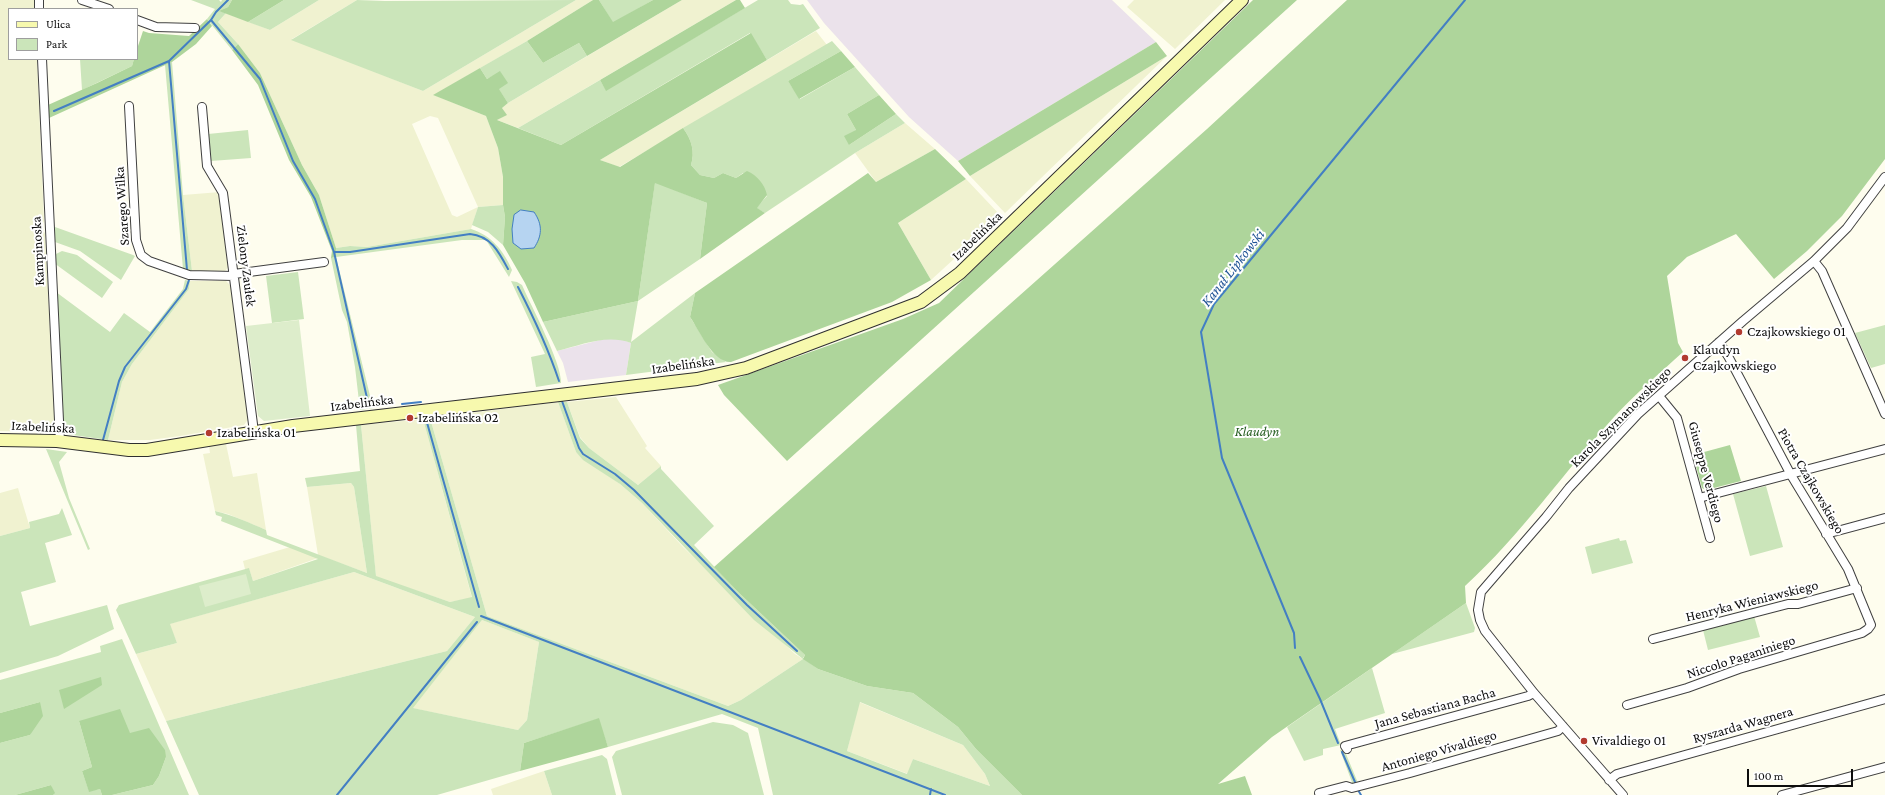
<!DOCTYPE html>
<meta charset="utf-8">
<style>
body{margin:0}
#map{position:relative;width:1885px;height:795px;overflow:hidden;background:#fefdee;font-family:"Crimson Pro",serif}
canvas{display:block}
.legend{position:absolute;left:8px;top:8px;width:130px;height:52px;box-sizing:border-box;background:#fff;border:1px solid #9e9e9e;margin:0;padding:5px 7px;list-style:none;font-size:12px;color:#0d0d0d}
.legend li{display:flex;align-items:center;gap:8px;height:20px}
.legend b{width:20px;border:1px solid #9e9e9e}
.scale{position:absolute;left:1747px;top:769px;width:106px;height:18px;box-sizing:border-box;border:2px solid #0d0d0d;border-top:0;padding-left:5px;font-size:12px;line-height:14px;white-space:nowrap;color:#0d0d0d;-webkit-text-stroke:3px #fff;paint-order:stroke}
</style>
<div id="map">
<canvas width="1885" height="795"></canvas>
<ul class="legend">
<li><b style="height:5px;background:#f7f9ae"></b>Ulica</li>
<li><b style="height:11px;background:#cbe5ba"></b>Park</li>
</ul>
<div class="scale">100 m</div>
</div>
<script>
const context = document.querySelector('canvas').getContext('2d');
context.lineJoin = 'round';
function paint(path, color) { context.fillStyle = color; context.fill(path, 'evenodd'); }
function stroke(path, color, width, dash) { context.strokeStyle = color; context.lineWidth = width; context.lineCap = dash ? 'butt' : 'round'; context.setLineDash(dash || []); context.stroke(path); }
function drawText(font, color, halo, rows, align = 'center') {
  context.font = font + ' "Crimson Pro",serif'; context.lineWidth = 4; context.setLineDash([]); context.textBaseline = 'middle'; context.strokeStyle = halo; context.fillStyle = color; for (const [text, x, y, turn = 0] of rows) {
    context.save(); context.translate(x, y); context.rotate((+turn || 0) * Math.PI / 180); context.textAlign = isNaN(turn) ? turn : align; if (halo) context.strokeText(text, 0, 0); context.fillText(text, 0, 0); context.restore();
  }
}
const industrial = new Path2D(`
 M807,0h305l44,42 -198,119 -49,-44 -85,-94z
 M604,339h17l10,4 -5,32 -58,7 -5,-19 -6,-12z`);
const farmland = new Path2D(`
 M0,0h36v9h-27v50h28l7,162 -4,8 5,4 10,194 -6,5 -49,-1z
 M319,0h38l-65,39 131,52 153,-91h17l-66,41 -93,54 52,21 12,32 5,29v28l-25,2 -7,22 -104,18 -17,-1 -14,2 -17,-53 -17,-30 -42,-92 -22,-29 -20,-22 8,-9 44,17zM430,116l8,2 40,89 -21,10 -5,-2 -40,-91z
 M682,0h54l-218,128 -21,-8 9,-5 -4,-7 6,-5z
 M1134,0h91l-50,49 -48,-42z
 M816,31l11,14 -208,122 -19,-7z
 M1167,56l-162,157 -35,-37z
 M905,123l30,26 -59,33 -21,-29z
 M966,179l35,37 -70,64 -33,-57z
 M220,192l9,74 -4,5h-33l-9,-76z
 M190,281h36l5,5 18,132 -5,7 -64,11 -30,4h-42l14,-58 10,-18 57,-75z
 M616,397l31,49 -2,2 16,18 -23,19 -49,-37 -9,-11 -13,-35z
 M558,402l18,50 44,32 22,19 41,44 112,107 8,5 -62,41 -13,6 -241,-90 -57,-198z
 M423,419l49,179 -22,4 -74,-25 -15,-152z
 M226,444l7,33 24,-4 9,57 -38,-16 -13,-3 -12,-57 7,-1 -1,-7z
 M351,483l3,4 13,86 -49,-18 -11,-68z
 M18,488l12,40 -30,8v-43z
 M290,547l28,11 -65,23 -4,-12h-4l-2,-8z
 M354,572l121,45 -28,34 -281,70 -30,-67 41,-11 -8,-19z
 M482,620l57,22 -12,78 -9,10 -106,-22z
 M859,702l104,43 22,29 5,12 -77,-27 -5,15 -61,-23z
 M544,771l8,24h-59l-2,-6z`);
const green = new Path2D(`
 M191,0h28l2,2 1,-2h10l-4,7 -8,4 6,2 -8,9 20,22 -6,6 -25,-31 8,-10z
 M284,0h35l-49,30 -22,-8z
 M357,0l28,1 191,-1 -153,91 -132,-51z
 M599,0h54l-40,23z
 M758,0h30l3,4 9,1 3,-1 17,24 -53,32 -17,-27 -189,112 -43,-17 82,-48 6,10z
 M527,41l16,22 36,-20 8,13 -79,47 -10,-15 3,-16 -14,7 -7,-11z
 M832,41l9,10 -53,30 12,18 55,-32 24,28 -32,19 9,16 -7,15 47,-31 9,9 -50,30 -90,60 -9,-5 11,-12 -24,-23 -7,5 -13,-5 -9,5 -14,-3 -9,-10c4,-13 1,-25 -8,-37z
 M80,59h54l-2,7 -50,24z
 M172,62l11,133 9,76 -9,-2 -18,-204z
 M248,130l3,28 -40,3 -3,-27z
 M655,182l52,21 -7,56 -62,42 -7,41 64,-49 -5,24 22,35 14,10 -100,13 5,-32c-25,-9 -49,2 -74,8l-14,-29 95,-21z
 M503,205l2,12 -2,28 -15,-13 -16,-7 6,-18z
 M55,227l78,28 2,1 -14,24 -41,-29 -25,-9z
 M471,229c20,6 33,22 41,41l-3,7 -23,-37h-24l-126,17 37,151 -13,2 -5,-43 -8,-45 -5,-12 -11,-52 5,-1v-9l14,-2 17,1z
 M62,251l15,4 36,27 -11,16 -48,-35v-8z
 M298,272l6,47 -32,4 -6,-47z
 M185,280l5,1 -1,8 -57,75 -10,18 -14,58 -42,-6 -4,-5 -6,-137 54,40 14,-19 26,19 33,-43z
 M511,281l6,1 5,3c9,21 40,78 39,98l-25,4 -5,-30 14,-3z
 M1885,325v39l-14,4 -16,-35z
 M558,402h9l13,36 9,10 49,37 23,-19v3l53,57 -20,19 45,48 66,62 -2,3 15,11 49,17 46,7 45,34 18,22 46,46h-249l-15,-67 -36,-14 -114,33 -10,-28 -74,24 -4,28 -83,24h-238l-33,-74 281,-70 28,-34 -121,-45 -184,52 7,19 -41,11 -20,-44 3,-5 130,-37 4,13 65,-22 -97,-38 1,-4 -6,-2 -1,-4c18,4 35,12 51,19l1,5 100,38 -13,-86 -3,-4 -44,4 -2,-9 55,-7 -4,-46h5l15,151 74,26 22,-5 -49,-178 7,-1 57,198 241,90 13,-6 62,-41 -49,-39 -112,-117 -22,-19 -37,-24 -7,-8zM482,620l57,22 -12,78 -9,10 -105,-22zM860,702l103,43 22,29 5,12 -77,-27 -6,15 -60,-23z
 M46,449l21,3 -8,10 10,36 21,51 -2,1z
 M1766,486l17,61 -33,9 -17,-62z
 M62,508l10,27 -27,8 11,39 -35,10 9,34 77,-21 7,24 -56,27 -58,17v-137l30,-8 -1,-6 30,-8z
 M1619,538l1,3 6,-1 7,23 -41,11 -7,-27z
 M1466,603l9,25 -1,4 -82,22z
 M1754,616l6,21 -52,13 -5,-20z
 M122,639l67,156h-77l41,-10 6,-9 7,-19 -36,-24 -51,-12 13,46 -10,4 7,20 11,-2 2,6h-49l1,-2 -3,-8 -36,10h-15v-52l30,-8 10,-33 -40,11v-33l101,-28 -1,-6z
 M1372,668l13,45 -50,16 6,16 -18,4v6l-19,6 -17,-34z
 M713,722l20,3 15,8 16,62h-142l-10,-38 4,-6z
 M1344,749l14,34 -5,2 -13,-35z
 M602,755l5,4 9,36h-64l-8,-24z`);
const forest = new Path2D(`
 M232,0h52l-36,22 -29,-11 9,-4z
 M593,0h6l14,22 40,-22h29l-95,56 -8,-13 -36,20 -16,-22z
 M736,0h4l5,8 -139,83 -6,-11z
 M1253,0h44l-510,461 -63,-66 -6,-10 185,-66 36,-16z
 M1347,0h538v159l-43,57 -35,35 -33,28 -38,-45 -49,23 -20,19 11,67 5,9c-23,21 -47,41 -69,65 -50,55 -93,118 -149,169l1,17 -194,134 -54,47 27,-8 7,19h-230l-46,-46 -18,-22 -45,-34 -46,-7 -49,-17 -15,-10 2,-4 -66,-62 -25,-26 493,-438z
 M207,19l5,7 -16,18 -24,18 -123,56 -1,-13 49,-22 35,-17 2,-7h3v-10l6,-18 6,2 40,3z
 M751,33l16,27 -167,100 20,7 63,-39c9,12 12,24 8,37l9,10 14,3 9,-5 13,5 11,-7c10,4 18,14 20,24l-10,13 8,5 -65,46 7,-56 -52,-20 -17,118 -95,21 -18,-39 -22,-38 2,-28 -2,-12v-28l-5,-29 -12,-32 -53,-21 47,-27 7,11 13,-8 8,12 -9,6 9,14 -6,5 5,7 -10,5 64,25z
 M1156,42l11,14 -197,120 -12,-15z
 M238,44l22,29 42,92 17,30 17,53v9l-5,1 1,-7 -21,-54 -22,-37 -31,-75 -26,-35z
 M841,51l14,16 -56,32 -11,-18z
 M879,95l17,19 -47,31 -5,-9 12,-6 -9,-16z
 M935,149l31,30 -68,44 33,57 -39,22 -161,60c-18,1 -32,-32 -41,-45l5,-24 173,-120 8,9z
 M1730,445l11,36 -35,9 -4,-2 -9,-33z
 M101,677l1,8 -38,24 -5,-19z
 M40,702l3,14 -13,19 -30,8v-30z
 M120,709l10,24 19,-5 16,22 1,7 -7,19 -6,9 -41,10h-10l-2,-6 -11,3 -7,-21 10,-4 -13,-46z
 M599,718l9,29 -88,24 4,-28z
 M51,785l4,8 -2,2h-38z`);
const pitch = new Path2D(`
 M299,320l11,96 -46,5 -6,-5 -12,-90z
 M246,574l5,20 -46,13 -6,-21z`);
const water = new Path2D(`
 M521,210l13,2c9,13 8,24 0,36l-13,1 -8,-6 -1,-14 2,-14z`);
const stream = new Path2D(`
 M211,20l49,59 33,82 22,38 19,53 35,155
 M169,61l18,209
 M54,111l115,-50 42,-41 5,-8 12,-12
 M334,252h16l120,-18c21,2 29,18 38,35
 M518,287c16,31 30,61 41,94
 M562,401l17,47 4,6 32,20 19,16 113,115 50,46
 M402,404l19,-2
 M426,419l53,188
 M103,440l16,-59 6,-14 61,-78 3,-9
 M481,616l464,179
 M1295,648l-1,-15 -72,-175 -21,-126 13,-28 251,-304
 M1300,657l20,42 18,44
 M1342,752l13,30
 M1358,790l3,5
 M337,795l140,-173
 M930,795l1,-6`);
const street = new Path2D(`
 M39,0v9
 M82,0l27,9
 M137,20l19,7 39,1
 M42,59l18,383
 M129,106l7,134 5,15 8,6 40,14 45,1
 M202,107l5,59 16,27 31,239
 M1814,261l8,10 63,143
 M234,274l90,-12
 M1659,396l18,22 33,120
 M1699,498l186,-49
 M1826,534l59,-16
 M1653,639l135,-35h10l59,-16
 M1627,705l60,-17 52,-19 123,-36 6,-4 3,-4 -23,-56 -57,-94 -63,-119 -9,-14
 M1347,749l-2,-3 183,-50 6,-3
 M1609,780l8,-6 268,-75
 M1319,793l27,-7 6,2 58,-15 148,-42 5,-5
 M1623,795l-89,-102 -49,-62 -5,-11 -2,-10 3,-18 65,-75 23,-29 69,-74 105,-93 71,-60 33,-33 38,-51
 M1782,795l103,-28`);
const secondary = new Path2D(`
 M0,440l57,1 72,9h18l146,-24 404,-47 49,-11 175,-66 39,-29 282,-273`);
const markers = [
 [1739,332,4,"#b23a30"],
 [1685,358,4,"#b23a30"],
 [410,418,4,"#b23a30"],
 [209,433,4,"#b23a30"],
 [1584,741,4,"#b23a30"]
];
const streetNames = [
 ["Szarego Wilka",122,206,-94],
 ["Izabelińska",977,236,-44],
 ["Kampinoska",38,251,-93],
 ["Zielony Zaułek",246,266,83],
 ["Izabelińska",683,365,-8],
 ["Izabelińska",362,403,-7],
 ["Karola Szymanowskiego",1621,417,-45],
 ["Izabelińska",43,427,3],
 ["Giuseppe Verdiego",1706,472,75],
 ["Piotra Czajkowskiego",1811,481,60],
 ["Henryka Wieniawskiego",1752,601,-14],
 ["Niccolo Paganiniego",1741,657,-18],
 ["Jana Sebastiana Bacha",1435,708,-15],
 ["Ryszarda Wagnera",1743,725,-16],
 ["Antoniego Vivaldiego",1439,751,-16]
];
const poiNames = [
 ["Czajkowskiego 01",1747,332],
 ["Klaudyn",1693,350],
 ["Czajkowskiego",1693,366],
 ["Izabelińska 02",418,418],
 ["Izabelińska 01",217,433],
 ["Vivaldiego 01",1592,741]
];
const parkNames = [
 ["Klaudyn",1257,432]
];
const waterNames = [
 ["Kanał Lipkowski",1233,268,-52]
];
paint(industrial, '#ebe2eb');
paint(farmland, '#f0f2d0');
paint(green, '#cbe5ba');
paint(forest, '#aed59b');
paint(pitch, '#ddedcb');
paint(water, '#b6d4f1');
stroke(water, '#437fc3', 1);
stroke(stream, '#437fc3', 2);
stroke(street, '#404040', 10);
stroke(secondary, '#2f2f2f', 14);
stroke(street, '#fff', 8);
stroke(secondary, '#f7f9ae', 12);
for (const [x, y, r, color] of markers) { const dot = new Path2D(); dot.arc(x, y, r, 0, 2 * Math.PI); context.fillStyle = color; context.fill(dot); stroke(dot, '#fff', 1.5); }
drawText('14px', '#0d0d0d', '#fff', streetNames);
drawText('14px', '#0d0d0d', '#fff', poiNames, 'left');
drawText('italic 14px', '#275f22', '#fff', parkNames);
drawText('italic 15px', '#205395', '#fff', waterNames);
</script>
